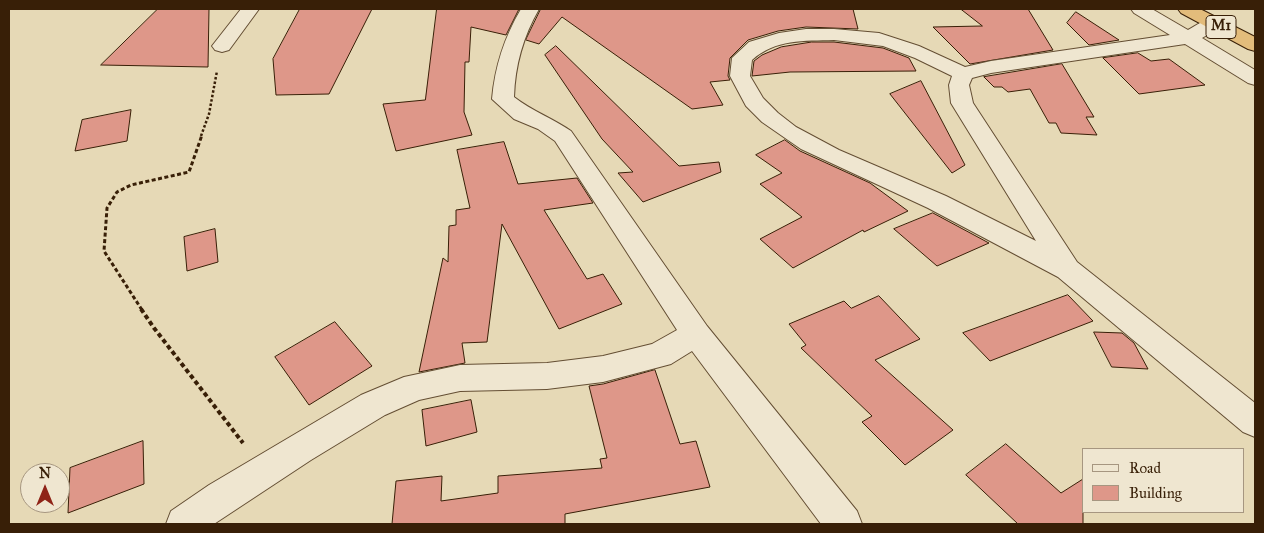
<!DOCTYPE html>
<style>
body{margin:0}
#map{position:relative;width:1264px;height:533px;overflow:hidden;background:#e6d9b6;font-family:"IM FELL Great Primer",serif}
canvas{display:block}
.frame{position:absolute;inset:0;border:10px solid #381f07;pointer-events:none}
.legend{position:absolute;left:1082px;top:448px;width:162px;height:65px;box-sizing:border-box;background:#efe6d0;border:1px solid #a69680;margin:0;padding:6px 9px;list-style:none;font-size:15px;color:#381f07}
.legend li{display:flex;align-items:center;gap:10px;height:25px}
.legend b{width:25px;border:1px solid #a69680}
.north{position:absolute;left:20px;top:463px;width:50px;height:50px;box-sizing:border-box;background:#efe6d0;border:1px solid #a69680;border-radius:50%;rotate:0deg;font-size:14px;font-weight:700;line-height:20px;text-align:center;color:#381f07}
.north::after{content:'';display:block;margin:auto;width:18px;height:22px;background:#8f2418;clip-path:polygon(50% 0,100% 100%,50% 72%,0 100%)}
</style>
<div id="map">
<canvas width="1264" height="533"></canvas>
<div class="frame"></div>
<ul class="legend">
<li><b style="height:6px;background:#efe6d0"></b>Road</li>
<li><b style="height:14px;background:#de9789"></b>Building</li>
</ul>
<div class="north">N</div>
</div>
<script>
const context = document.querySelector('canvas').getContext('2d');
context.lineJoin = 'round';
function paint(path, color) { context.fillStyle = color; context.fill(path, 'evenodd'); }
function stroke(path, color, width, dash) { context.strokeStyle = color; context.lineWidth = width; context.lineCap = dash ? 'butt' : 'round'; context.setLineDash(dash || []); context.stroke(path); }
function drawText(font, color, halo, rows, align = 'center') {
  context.font = font + ' "IM FELL Great Primer",serif'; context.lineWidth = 4; context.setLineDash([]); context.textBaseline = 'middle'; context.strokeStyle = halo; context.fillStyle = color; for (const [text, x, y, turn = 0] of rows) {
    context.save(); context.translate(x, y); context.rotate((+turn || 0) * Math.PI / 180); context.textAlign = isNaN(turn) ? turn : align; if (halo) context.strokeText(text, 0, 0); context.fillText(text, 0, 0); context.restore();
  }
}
const building = new Path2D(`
 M158,9h51l-1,58 -107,-2z
 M300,9h72l-43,85 -53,1 -3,-36z
 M437,9h82l-13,26 -35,-8 -2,35h-4l-1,50 8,23 -76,16 -13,-47 42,-4z
 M541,9h312l5,20 -52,-2 -28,4 -30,9 -18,18 -2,18 2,4 -20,2 13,23 -31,4 -130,-92 -23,27 -13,-4z
 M961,9h67l25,41 -83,14 -37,-37 49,-1z
 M1076,12l43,28 -30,5 -22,-22z
 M812,42h22l49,6 26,10 7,13 -126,1 -38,4 2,-15 8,-6 19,-8z
 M556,46l123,120 40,-4 2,10 -78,30 -25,-29 15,-1 -31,-33 -57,-84z
 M1138,53l13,8 18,-2 36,26 -66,9 -36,-36z
 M1062,64l32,53h-8l11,18 -36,-2 -5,-10h-7l-19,-34 -22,3 -6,-5h-8l-10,-10z
 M921,81l44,84 -13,8 -62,-79z
 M131,110l-4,31 -52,10 7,-31z
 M785,140l15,11 70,32 38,28 -44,21 -1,-2 -70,38 -33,-29 42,-22 -42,-33 22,-11 -26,-18z
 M504,142l14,42 59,-6 16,25 -49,7 43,69 16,-5 19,30 -63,25 -57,-105 -15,118 -25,1 3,20 -46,9 24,-114 5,4 1,-36 7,-1v-15l14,-2 -13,-58z
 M933,213l54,29 2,1 -52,23 -43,-37z
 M215,229l3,33 -31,9 -3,-34z
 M1068,295l25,26 -103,40 -27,-28z
 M879,296l41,43 -45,21 78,70 -48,35 -43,-43 10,-6 -71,-68 5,-3 -17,-21 55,-23 7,7z
 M335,322l37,44 -63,39 -34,-48z
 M1094,332l28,1 12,10 14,26 -36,-2z
 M655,370l25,74 16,-3 14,46 -145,27v10h-173l4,-43 46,-5 -1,25 57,-8v-17l104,-8 -2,-9 7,-1 -18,-72 14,-2z
 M471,400l6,32 -51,14 -4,-36z
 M143,441l1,43 -76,29 2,-45z
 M1006,444l55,49 22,-14v45h-65l-52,-49z`);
const pathFar2 = new Path2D(`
 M201,136l8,-22 8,-43`);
const pathFar1 = new Path2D(`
 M142,310l-38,-59 3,-43 10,-16 14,-7 58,-13 13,-37`);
const path = new Path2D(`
 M141,309l13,19 89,115`);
const minor = new Path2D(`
 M241,9h18l-30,41 -7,2 -7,-2 -3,-4z
 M521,9h18c-16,28 -24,56 -25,88 18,14 38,21 57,34l136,195 150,185 5,13h-41l-129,-173 -21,13 -68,18 -56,7 -87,2 -41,9 -34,15 -74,45 -97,64h-48l5,-13 38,-26 152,-90 43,-18 56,-12 87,-2 56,-7 49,-12 25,-14 -122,-189 -17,-12 -24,-10 -22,-20c3,-33 12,-61 29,-90z
 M1131,9h21l36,21c11,-6 20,-14 33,-11l2,4 -2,4 -19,11 53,32v15l-7,-2 -63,-39 -194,29 -19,5 -3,7 4,18 104,159 178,141v34l-12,-5 -185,-155 -130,-69 -127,-59 -39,-27 -16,-16 -16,-30 2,-18 17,-16 30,-9 27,-4h28l45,4 40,13 46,21 26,-6 179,-26 -36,-22zM834,40l49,6 32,12 37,18 -3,9 2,18 85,138 -90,-45 -107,-46 -43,-23 -18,-14 -15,-15 -13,-22 2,-16c23,-21 52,-19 82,-20z`);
const highway = new Path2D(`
 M1178,9h22l55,28v14l-7,-2 -67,-36z`);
const shields = [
 [1221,27,30]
];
const shieldNames = [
 ["M1",1221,27]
];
paint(building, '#de9789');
stroke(building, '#381f07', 1);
stroke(minor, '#644e33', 2);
stroke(highway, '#381f07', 2);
stroke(pathFar2, '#381f07', 2.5, [2.5, 2]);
stroke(pathFar1, '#381f07', 3, [4, 2.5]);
stroke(path, '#381f07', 4, [4.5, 3]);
paint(minor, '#efe6d0');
paint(highway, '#e3bc7b');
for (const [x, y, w] of shields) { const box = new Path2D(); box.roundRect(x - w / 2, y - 11.5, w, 23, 4); context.fillStyle = '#efe6d0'; context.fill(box); stroke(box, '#381f07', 1); }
drawText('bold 14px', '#381f07', null, shieldNames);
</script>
